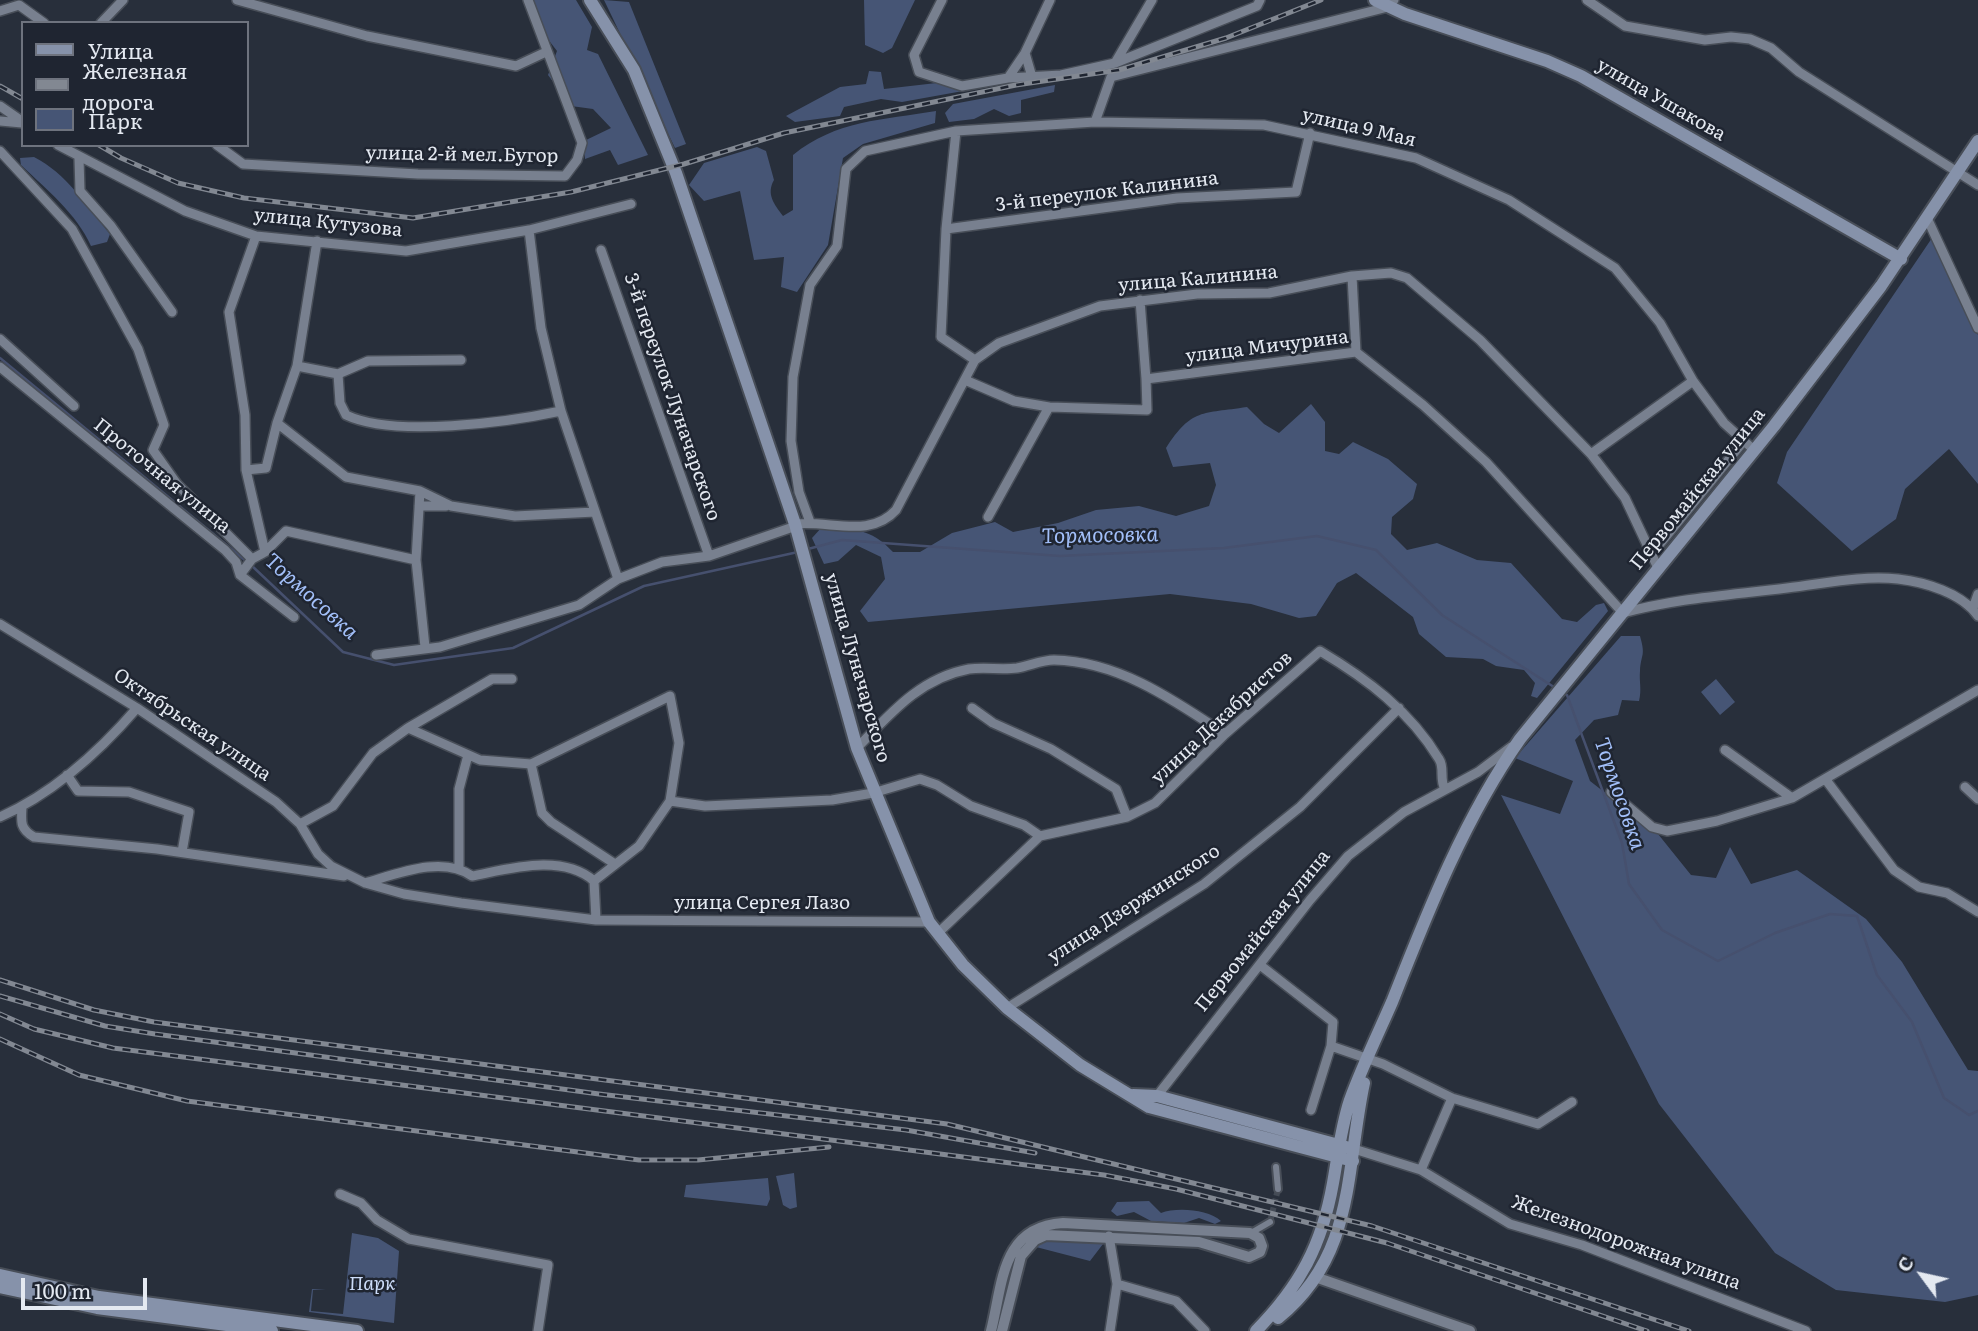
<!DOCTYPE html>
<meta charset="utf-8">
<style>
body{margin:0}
#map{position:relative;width:1978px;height:1331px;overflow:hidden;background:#282f3b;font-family:Literata,serif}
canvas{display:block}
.legend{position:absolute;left:21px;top:21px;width:228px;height:126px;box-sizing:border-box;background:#1f2531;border:2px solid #6e737e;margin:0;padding:9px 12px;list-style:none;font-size:21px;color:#e4e9f1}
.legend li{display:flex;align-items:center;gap:14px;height:35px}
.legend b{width:35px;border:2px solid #6e737e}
.north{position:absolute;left:1887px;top:1240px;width:70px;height:70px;-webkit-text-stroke:5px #1f2531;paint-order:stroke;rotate:303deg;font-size:19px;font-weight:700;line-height:28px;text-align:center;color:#e4e9f1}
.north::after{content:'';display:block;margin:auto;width:24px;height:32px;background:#e4e9f1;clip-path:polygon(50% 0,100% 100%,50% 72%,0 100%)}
.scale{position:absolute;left:21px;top:1278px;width:126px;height:32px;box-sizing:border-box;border:4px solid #e4e9f1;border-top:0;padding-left:9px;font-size:21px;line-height:24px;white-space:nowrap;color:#e4e9f1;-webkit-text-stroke:5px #1f2531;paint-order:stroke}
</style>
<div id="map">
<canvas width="1978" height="1331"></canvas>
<ul class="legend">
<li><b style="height:9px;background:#8692aa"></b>Улица</li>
<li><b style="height:9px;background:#828892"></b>Железная дорога</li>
<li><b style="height:19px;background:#465575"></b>Парк</li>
</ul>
<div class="north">С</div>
<div class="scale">100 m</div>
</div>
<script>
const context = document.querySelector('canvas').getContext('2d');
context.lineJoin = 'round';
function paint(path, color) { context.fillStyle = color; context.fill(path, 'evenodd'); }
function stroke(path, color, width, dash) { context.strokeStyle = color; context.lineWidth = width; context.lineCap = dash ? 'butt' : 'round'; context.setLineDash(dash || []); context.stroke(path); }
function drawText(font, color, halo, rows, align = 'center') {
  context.font = font + ' Literata,serif'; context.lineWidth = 5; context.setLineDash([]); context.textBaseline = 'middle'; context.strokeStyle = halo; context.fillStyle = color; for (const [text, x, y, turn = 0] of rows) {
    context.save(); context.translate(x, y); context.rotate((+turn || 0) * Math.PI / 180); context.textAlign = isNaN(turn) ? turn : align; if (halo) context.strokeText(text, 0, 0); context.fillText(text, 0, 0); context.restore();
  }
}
const green = new Path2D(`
 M533,0h43l16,27 -5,23 11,4 50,101 -30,10 -8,-15 -25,9 -1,-18 27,-13 -18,-19 -22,-3 -23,-31 9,-24 -13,-17z
 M604,0l25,2 57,142 -11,4z
 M864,0h51l-23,48 -9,5 -18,-8z
 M869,71l12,1 3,17 140,-16v7l-122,22 -21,-3 -37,8 -4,9 -45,6 -9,-6 54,-29 26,-3z
 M1055,85l-1,7 -33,8v13l-12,3 -15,-7 -20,10 -25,3 -4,-9 8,-9z
 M936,111l-1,12 -72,21 -20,14 -15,87 -31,47 -16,-5 3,-30 -30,3 -14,-69 -36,10 -15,-16 15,-22 53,-16 9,4 8,29c-8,14 0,24 9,36l10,-6v-55c43,-35 90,-35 143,-44z
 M34,157c32,16 53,49 76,77l-3,8 -16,4c-14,-32 -45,-57 -70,-81l-1,-7z
 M1932,238l46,97v149l-29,-35 -44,40 -9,30 -44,32 -75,-68 10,-31z
 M1311,404l14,18v29l14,3 14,-12 35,17 29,25 -4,15 -21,18 -1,17 16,16 30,-7 40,17 34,3 51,56 15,3 19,-17 8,-2 4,8 -71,87 -6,-2 4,-13 -11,-13 -28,-4 -13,-7 -37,-2 -27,-23 -6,-17 -57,-44 -19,10 -21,33 -17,2 -48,-14 -81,-10 -302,28 -8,-11 25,-32 -4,-22 -25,-12 -18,16 -14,3 -12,-26 10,-11c32,3 48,0 71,25h27l32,-19 43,-11 18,10 45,-9 38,-13 43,-4 37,10 33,-10 7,-21 -6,-22 -37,4 -7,-19c26,-40 36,-34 81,-41l17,17 15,9z
 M1621,636h19c6,21 1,17 0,35 -1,11 2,18 -1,30l-17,-1 -4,15 -24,5 -19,20 15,41 68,53 33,41 25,3 14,-31 21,37 46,-14 69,49 36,43 66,108 10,1v224l-33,7 -109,-12 -61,-37 -116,-149 -158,-309 59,19 13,-33 -58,-23z
 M1716,679l19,23 -15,13 -19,-23z
 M794,1173l3,34 -7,2 -7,-4 -7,-29z
 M768,1178l2,21 -3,7 -83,-9 2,-12z
 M1149,1201l12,12c15,-6 47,-4 60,8l-6,3 -16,-6 -15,5 -33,-2 -17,-9 -17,4 -6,-5 6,-9z
 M352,1233l26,5 21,13 -5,72 -85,-11 3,-23 14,1h-13l-2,21 32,3z
 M1057,1239l46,5 -13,17 -54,-14 8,-6z`);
const stream = new Path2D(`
 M0,358l246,203
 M808,549l34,-9 218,16 164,-8 93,-12 59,14 66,65 115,74
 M251,565l92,87 51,13 119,-17 131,-62 154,-34
 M1563,693l4,2 55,148 7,41 33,46 56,31 57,-28 55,-19 27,2 20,59 35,47 32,76 25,17 9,-4`);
const pedestrianTunnel = new Path2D(`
 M1270,1222l8,-33`);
const pedestrian = new Path2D(`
 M1276,1167l2,22
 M1251,1233l19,-11`);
const minor = new Path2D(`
 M237,0l130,36 149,30 30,-14
 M942,0l-28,55 5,17 43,14 46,-8 53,-3 54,-12 142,-57 3,-6
 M1587,0l38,26 80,14 26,-3 19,2 21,9 28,24 179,113
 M0,11l19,-6 25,18
 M101,23l22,-23
 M1025,53l7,24
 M1115,63l37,-63
 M1008,78l17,-25 25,-53
 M0,106l23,16
 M0,121l22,2
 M1095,122l16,-45 277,-70 6,-7
 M956,131l-10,98 231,-31 119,-6 14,-59
 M58,145l127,66 71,25 150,15 123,-21 102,-26
 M217,145l26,19 175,10 147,2 12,-16 5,-17 -54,-143
 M0,151l72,78 66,120 26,76 -11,25 24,34 75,75
 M79,159l1,32 31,35 61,86
 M1927,218l51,110
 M946,229l-5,108 34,23
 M529,230l12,98 20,83 57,168
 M601,250l108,306
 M1352,276l4,76
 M1140,300l6,79
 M0,339l74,67
 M297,366l41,8 30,-13 93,-1
 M0,367l225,183 11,12 4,13 54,42
 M338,374l2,29 6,12c48,23 163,7 215,-4
 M965,380l49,21 35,6
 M277,423l69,54 74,14 31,15 64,10 80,-4
 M1591,454l102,-73
 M246,470l20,-2 11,-45 20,-57 20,-125
 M420,491l-4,69 9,87
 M419,506h27
 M988,517l61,-110 98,3 -1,-31 210,-27 67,53 63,57 137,151c54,-15 109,-18 164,-25 36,-4 74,-13 111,-9 27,3 64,14 80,37
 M810,522l-11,-30 -8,-51 2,-64 17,-92 27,-39 9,-77 19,-18 91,-20 139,-9 169,3 152,33 93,42 106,68 45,55 33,58 31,42 30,27
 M795,524c35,-4 75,15 101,-14l79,-150 24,-17 101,-37 97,-12 72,-1 83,-17 39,-3 16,5 73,62 111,114 34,44 33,70
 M265,552l21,-21 130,29
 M1651,555l92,-113
 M240,575l12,-16 13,-7 -19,-82 -1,-55 -16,-103 27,-76
 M1973,608l5,-14
 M0,624l137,84 139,94 24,22 18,30 13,12 34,17 39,11 57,9 135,17 333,2
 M376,655l64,-8 139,-42 39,-26 44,-17 47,-6 87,-30
 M972,708l21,15 58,26 65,40 11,28
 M408,728l84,-49h20
 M857,748c33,-34 63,-70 112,-79 16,-2 33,1 48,-1 12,-2 25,-8 37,-8 64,1 120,40 171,74
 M1725,750l67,48
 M531,764l11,49 9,9 64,42
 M67,775l11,16 51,1 60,20 -7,40
 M1826,780l68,90 25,17 28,6 31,19
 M1965,787l13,12
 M1611,792l41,35 15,4 50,-10 75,-23 186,-108
 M670,801l35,5 127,-6 41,-7 47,-14 17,6 34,21 53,19 16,11
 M22,807c-1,15 -2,22 12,30l123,12 187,27
 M0,817c54,-24 99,-65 137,-109
 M300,824l33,-18 40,-53 35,-25 72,32 51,4 139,-68 9,47 -9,58 -31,45 -45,35
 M459,867v-78l9,-34
 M365,883c32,-9 77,-28 107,-7 37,-7 90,-23 122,5l2,39
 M937,934l103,-98 87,-19 28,-14 70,-69 95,-83c47,28 90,60 119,108 6,9 0,20 6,30
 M1260,965l73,57 -2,24 52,18 69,34 86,26 34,-22
 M1007,1008l197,-124 96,-77 99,-99
 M1157,1096l153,-196 38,-44 56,-44 74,-40 33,-25
 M1311,1110l20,-64
 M1354,1149l67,21 89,54 72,21 224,86
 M1421,1170l31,-72
 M340,1194l21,9 16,17 32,19 139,26 -10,66
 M1109,1236l8,48 -7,47
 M1117,1284l59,17 29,30`);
const tertiary = new Path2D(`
 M1318,1278l152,53
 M991,1331c12,-48 10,-104 72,-108l187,10 9,5 3,8 -2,6 -11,5 -50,-15 -153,-7 -11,5 -14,16 -19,75`);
const secondary = new Path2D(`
 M590,0l44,70 42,103 119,351 62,224 72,174 34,43 44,43 73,57 69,42 204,54
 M1375,0l30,14 142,47 34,15 320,183
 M1133,1095l24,1 189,51
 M0,1275l99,22 258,34
 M0,1287l97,21 175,23
 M1278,1318c78,-63 67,-147 86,-235
 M1256,1331c44,-45 66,-86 77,-148 5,-28 8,-56 17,-83 12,-33 28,-66 42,-98 36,-91 72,-183 128,-263l254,-313 107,-140 97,-145`);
const rail = new Path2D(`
 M0,86l23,13
 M99,145l22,13 57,25 66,15 169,20 158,-26 113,-28 100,-31 232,-48 103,-15 107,-32 95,-38
 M0,980l94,30 60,12 793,102 425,102 317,105
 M0,996l105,30 50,8 444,60 307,36 129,23
 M0,1014l34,15 79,19 991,127 72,14 211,54 260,88
 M0,1039l79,36 108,26 452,59h59l131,-13`);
const streetNames = [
 ["улица Ушакова",1661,100,30],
 ["улица 9 Мая",1359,128,13],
 ["улица 2-й мел.Бугор",462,155,1],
 ["3-й переулок Калинина",1107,192,-7],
 ["улица Кутузова",328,223,6],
 ["улица Калинина",1198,279,-5],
 ["улица Мичурина",1267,347,-7],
 ["3-й переулок Луначарского",672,397,71],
 ["Проточная улица",162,476,39],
 ["Первомайская улица",1698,489,-51],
 ["улица Луначарского",857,668,74],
 ["улица Декабристов",1222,718,-43],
 ["Октябрьская улица",192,725,34],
 ["улица Сергея Лазо",762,903],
 ["улица Дзержинского",1134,904,-33],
 ["Первомайская улица",1263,931,-51],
 ["Железнодорожная улица",1626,1243,20]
];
const parkNames = [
 ["Парк",372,1284]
];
const waterNames = [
 ["Тормосовка",1100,536,-1],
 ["Тормосовка",311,597,42],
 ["Тормосовка",1619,794,71]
];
paint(green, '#465575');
stroke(stream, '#46506e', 2.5);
stroke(pedestrianTunnel, '#444b56', 6, [6, 3]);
stroke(pedestrian, '#484e58', 10);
stroke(minor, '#484e58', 12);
stroke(tertiary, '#484e58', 14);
stroke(secondary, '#484e58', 16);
stroke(pedestrian, '#78808f', 6);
stroke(minor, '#78808f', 9);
stroke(tertiary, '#78808f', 10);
stroke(secondary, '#8692aa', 12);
stroke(rail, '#828892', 5);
stroke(rail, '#1f2531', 2.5, [8]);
drawText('19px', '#e4e9f1', '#1f2531', streetNames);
drawText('italic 19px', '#ccdcf9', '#1f2531', parkNames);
drawText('italic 21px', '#a2bff9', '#1f2531', waterNames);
</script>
